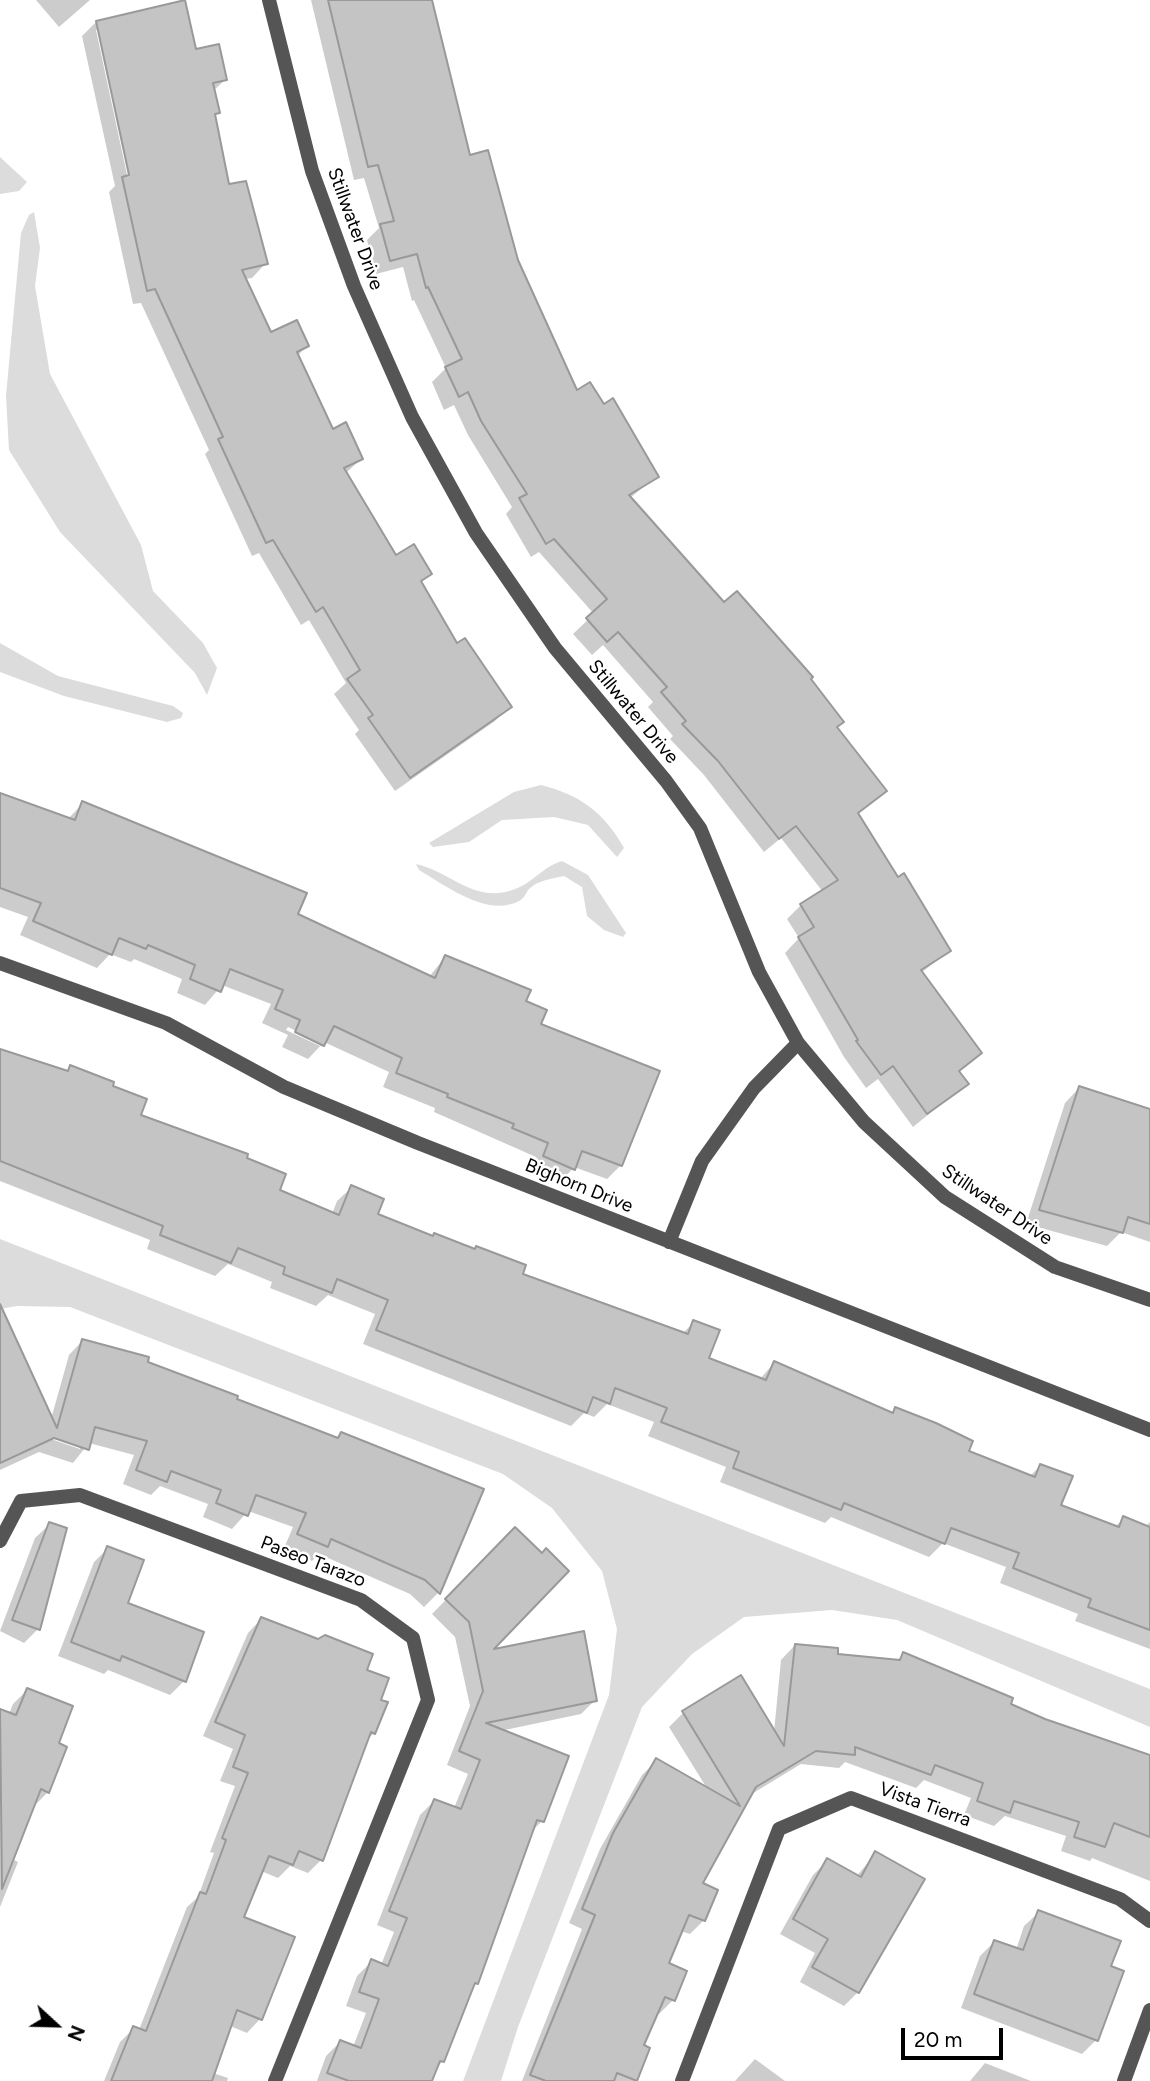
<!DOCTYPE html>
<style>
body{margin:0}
#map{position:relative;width:1150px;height:2081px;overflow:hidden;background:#fff;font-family:Figtree,sans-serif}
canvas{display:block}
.north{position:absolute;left:21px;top:1990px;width:70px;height:70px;-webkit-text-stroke:5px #fff;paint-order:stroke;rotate:112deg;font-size:19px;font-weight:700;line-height:28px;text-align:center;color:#000}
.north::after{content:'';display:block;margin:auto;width:24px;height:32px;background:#000;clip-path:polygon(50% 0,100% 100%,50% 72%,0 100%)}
.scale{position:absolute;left:901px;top:2028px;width:102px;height:32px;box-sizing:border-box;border:4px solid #000;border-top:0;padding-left:9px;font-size:21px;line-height:24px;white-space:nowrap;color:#000;-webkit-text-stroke:5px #fff;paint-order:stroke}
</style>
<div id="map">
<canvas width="1150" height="2081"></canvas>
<div class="north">N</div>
<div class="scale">20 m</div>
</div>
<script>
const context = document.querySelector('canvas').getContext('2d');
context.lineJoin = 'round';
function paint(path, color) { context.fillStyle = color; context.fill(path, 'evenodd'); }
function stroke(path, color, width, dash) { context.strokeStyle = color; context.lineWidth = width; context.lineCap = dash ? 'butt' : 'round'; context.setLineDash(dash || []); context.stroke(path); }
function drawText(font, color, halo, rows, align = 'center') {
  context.font = font + ' Figtree,sans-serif'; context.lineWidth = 5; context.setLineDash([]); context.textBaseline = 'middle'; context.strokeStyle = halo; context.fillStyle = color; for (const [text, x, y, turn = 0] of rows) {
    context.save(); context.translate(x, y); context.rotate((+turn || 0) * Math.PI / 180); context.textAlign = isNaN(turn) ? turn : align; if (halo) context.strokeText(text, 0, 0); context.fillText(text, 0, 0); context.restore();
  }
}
const green = new Path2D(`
 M0,157l27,25 -8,9 -19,3z
 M34,212l6,36 -5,38 15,88 91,171 12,46 50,52 14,25 -10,27 -12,-22 -135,-141 -51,-82 -3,-54 15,-163 8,-18z
 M0,643l58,33 115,30 10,7 -2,5 -14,4 -103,-26 -64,-24z
 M541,785c39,10 63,27 83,63l-7,9 -29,-32 -34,-8 -52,3 -33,22 -36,5 -4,-4 85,-51z
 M562,861l26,14 38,58 -3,4 -19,-7 -17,-14 -5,-29 -18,-11c-12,3 -26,4 -35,13 -4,5 -4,9 -10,12 -32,17 -74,-16 -100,-31l-3,-6c34,7 59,41 99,25 18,-6 27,-22 47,-28z
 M0,1239l1150,450v38l-253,-107 -65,-10 -88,7 -52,37 -50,53 -124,320 -17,54h-38l146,-386 8,-66 -15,-58 -50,-63 -49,-34 -433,-167 -53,-1 -17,3z`);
const shadow = new Path2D(`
 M36,0h54l-31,27z
 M311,0h119l39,157 108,235 26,14 54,70 -27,22 94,107 85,74 27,49 48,62 -27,25 40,64 52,72 -28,22 59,80 -22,20 8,11 -53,43 -35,-48 -12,9 -22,-31 -59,-104 14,-15 -12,-19 14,-14 22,-13 -42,-54 -17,14 -60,-77 -34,-36 3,-3 -25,-29 5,-5 -50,-57 -11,10 -19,-21 21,-20 -55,-62 -8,5 -25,-43 6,-7 -44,-72 -14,-30 -10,5 -12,-28 14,-14 -32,-68 -2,1 -9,-34 -27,7 -9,-34 12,-12 -15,-50 -10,2z
 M96,22l98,29 31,29 -12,11 5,21 -5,5 15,69 38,77 -14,15 -7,1 26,55 36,12 -10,10 35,75 29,28 -16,15 50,84 35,16 -10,10 37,62 52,60 -14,15 -100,70 -40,-57 4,-4 -25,-36 12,-11 -37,-63 -8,5 -42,-72 -7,3 -47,-102 4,-4 -68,-147 -8,1 -24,-112 6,-6 -33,-150zM96,30h3l33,153 -3,1z
 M0,795l68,24 15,-16 213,112 133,62 16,-20 79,45 97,163 -14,14 -33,-12 -14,16 -30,-12 6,-14 -102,-45 1,-4 -52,-21 6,-15 -65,-30 -16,17 -26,-12 6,-12 -26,-12 9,-19 -49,-19 -17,20 -28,-12 5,-14 -48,-20 -3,3 -21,-8 -13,14 -77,-33 8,-18 -28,-10zM288,1027l32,15v4l-34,-16z
 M0,1051l16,6 2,-3 48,18 4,-5 40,20 29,29 105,43 33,32 55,23 5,-13 15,-14 24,28 145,60 161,59 12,-12 13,37 52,21 15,-17 117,51 5,-5 70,43 63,25 11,-11 19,40 56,21 8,-8 22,8 5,-5v127l-75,-28 3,-7 -78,-31 6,-16 -63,-24 -14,14 -98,-40 -6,6 -105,-41 6,-15 -78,-31 6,-14 -47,-18 -13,13 -10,-4 -13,13 -208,-82 12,-30 -47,-19 -12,11 -46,-18 2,-6 -44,-18 -13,12 -68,-27 3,-9 -150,-59z
 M1079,1088l71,22v132l-29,-10 -14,14 -81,-22 39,-121z
 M83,1340l254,99 4,-5 140,56 -43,103 -14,14 -14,-13 -91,-40 -7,7 -28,-13 9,-21 -45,-16 -16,18 -29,-12 5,-13 -48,-18 -9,9 -28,-11 11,-29 -45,-12 -16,20 -34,-11 -39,18v-119l51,68 18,-64zM46,1434l34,11v4l-35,-12z
 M50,1524l-12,105 -14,14 -24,-12 35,-93z
 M515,1529l-26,123 106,48 -14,14 -81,17 42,90 -12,12 -54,150 -6,6 -28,72 -12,20h-113l9,-25 14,-14 13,5 13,-34 -20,-7 11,-30 14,-14 10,3 13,-33 -17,-7 43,-110 14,-14 20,7 14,-34 -21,-9 23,-59 -15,-69 -23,-23z
 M108,1548l17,56 77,29 -18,48 -14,14 -62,-25 -4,4 -46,-18 36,-94z
 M261,1619l104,52 14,30 -5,32 -7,7 -46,120 -13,13 -18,-7 -12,12 -17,-7 -19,47 18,101 -13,14 -17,-7 -17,47 15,5 -1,3h-123l16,-39 14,-14 5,2 48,-123 11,-10 16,-44 -4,-1 25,-66 -15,-5 13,-32 -30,-13 45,-103z
 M795,1645l41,10 60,7 7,-8 141,67 106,36v124l-58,-23 -2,3 -29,-10 5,-15 -61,-20 -11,10 -30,-11 7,-17 -47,-18 -8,8 -71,-26 -6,6 -38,-4 -51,31 -50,89 4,36 -14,14 -10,-3 -14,33 7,36 -14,14 -3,-1 -15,33 7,3 -13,32h-113l60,-152 -13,-6 31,-74 42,-74 14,-14 52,29 -39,-63 15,-15 90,20 7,-72z
 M27,1690l30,54 -9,48 -14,14 -22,53 6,3 -18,45v-197l9,4 4,-10z
 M875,1854l47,26 -64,112 -14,14 -44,-24 15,-29 -35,-19 33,-59 14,-14 29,16z
 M1039,1912l70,55 -13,73 -14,14 -121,-46 19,-52 14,-14 22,8 8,-24z
 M755,2059l30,22h-50z
 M985,2063l46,18h-61z`);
const building = new Path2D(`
 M185,0l11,49 23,-5 8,36 -14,3 7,30 -5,1 14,70 17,-3 22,83 -26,6 29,62 26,-12 12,26 -12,6 36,77 13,-7 17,37 -19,9 52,87 18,-11 18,30 -11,7 36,62 8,-5 47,69 -102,71 -42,-60 5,-3 -26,-36 13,-9 -37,-63 -7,5 -43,-72 -7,3 -48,-104 5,-2 -68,-148 -8,2 -25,-114 7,-2 -33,-154z
 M328,0h104l38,155 18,-5 30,110 59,130 13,-8 14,22 9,-6 46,79 -30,18 95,107 13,-11 76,86 -2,2 33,43 -7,5 50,64 -29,22 40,64 6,-4 47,78 -30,19 61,83 -23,18 10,13 -42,30 -34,-48 -12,9 -25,-34 2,-1 -60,-103 16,-10 -14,-23 38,-24 -42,-54 -17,13 -61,-78 -36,-37 4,-3 -25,-29 6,-5 -49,-55 -11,10 -21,-24 21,-19 -53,-60 -8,5 -27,-46 8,-4 -46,-73 -13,-29 -9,5 -14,-30 17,-8 -34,-72 -2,1 -9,-34 -27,7 -10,-37 14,-3 -16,-56 -10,2z
 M0,793l75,27 7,-19 225,92 -9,21 137,64 10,-23 86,35 -5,11 21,9 -6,14 119,47 -38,95 -40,-15 -7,19 -32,-14 5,-13 -36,-15 2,-4 -67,-27 1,-3 -52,-21 6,-15 -68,-32 -10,20 -29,-14 5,-12 -25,-11 8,-19 -53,-21 -9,23 -31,-13 5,-14 -47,-20 -2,4 -27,-11 -7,17 -79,-34 8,-18 -41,-15z
 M0,1049l68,22 2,-6 44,17 -1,4 34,13 -6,16 107,39 -1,4 39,16 -6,16 59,25 12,-30 33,14 -6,15 55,22 1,-3 41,16 1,-3 50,19 -3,9 165,60 5,-14 27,10 -11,28 57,22 8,-19 119,52 2,-6 41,16 37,18 -4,10 66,26 5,-13 33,12 -12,29 58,22 4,-11 27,11v103l-62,-23 3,-8 -78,-31 6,-15 -68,-25 -6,16 -101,-41 -3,7 -108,-42 6,-16 -78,-30 6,-14 -52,-20 -5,16 -17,-7 -6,16 -211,-83 12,-30 -51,-21 -5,14 -49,-19 2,-7 -47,-19 -7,15 -71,-28 3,-9 -163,-65z
 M1079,1086l71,23v115l-22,-7 -5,16 -84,-23z
 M0,1304l57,124 25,-89 67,18 -1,5 90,34 -1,3 101,39 3,-6 143,57 -44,105 -15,-14 -94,-41 -3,8 -31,-13 9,-21 -50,-18 -8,21 -32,-13 5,-13 -50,-19 -4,11 -31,-12 11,-29 -52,-14 -6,23 -35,-12 -54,25z
 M49,1522l18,6 -27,102 -28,-10z
 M515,1527l27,26 4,-5 23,23 -75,78 90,-18 13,70 -111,22 83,33 -25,66 -7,-2 -59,164 -3,-1 -31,79 -4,-1 -8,20h-83l-22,-8 13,-33 21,8 18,-49 -20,-7 12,-33 17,7 19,-48 -18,-7 45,-112 27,10 19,-49 -21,-9 24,-60 -14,-69 -24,-23z
 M107,1546l37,14 -16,43 76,29 -18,50 -64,-26 -2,5 -49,-19z
 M261,1617l57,22 7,-4 48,19 -6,16 22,8 -8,22 7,2 -13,32 -4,-2 -48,129 -24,-10 -6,14 -24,-9 -25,61 51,20 -33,83 -25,-10 -25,71h-101l22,-55 13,5 54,-139 6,2 20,-54 -4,-2 26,-65 -15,-6 12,-32 -30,-13z
 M795,1644l43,4v6l62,6 3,-8 110,46 -2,6 34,15 105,36v82l-36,-14 -9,24 -31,-10 5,-15 -65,-21 -4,12 -33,-12 6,-18 -48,-18 -4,10 -76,-28v8l-39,-4 -60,36 -53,96 15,7 -13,31 -16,-6 -20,48 18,8 -12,30 -10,-4 -21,48 6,3 -13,33 -20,-8 -3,8h-68l-16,-6 65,-160 -13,-6 31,-76 43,-75 84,48 -58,-95 59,-36 43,71z
 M27,1688l46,18 -14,37 8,4 -18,46 -8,-4 -39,100 -2,-180 16,6z
 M875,1851l50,28 -66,114 -47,-26 16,-28 -35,-20 34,-61 34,19z
 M1038,1910l83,31 -10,25 13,5 -26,70 -124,-47 20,-54 29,10z`);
const minor = new Path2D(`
 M269,0l43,171 42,115 58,131 64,116 79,115 111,133 34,47 59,144 39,71 66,79 81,75 110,70 95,33
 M0,963l166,60 118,64 134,56 732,287
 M669,1242l33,-81 52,-73 44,-45
 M0,1541l21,-40 59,-6 281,105 52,38 15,62 -153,381
 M682,2081l97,-252 72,-31 269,101 30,22
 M1124,2081l26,-71`);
const streetNames = [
 ["Stillwater Drive",355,229,70],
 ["Stillwater Drive",633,712,50],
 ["Bighorn Drive",579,1186,22],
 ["Stillwater Drive",997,1205,34],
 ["Paseo Tarazo",313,1562,21],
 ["Vista Tierra",925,1805,20]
];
paint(green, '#dcdcdc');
paint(shadow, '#0003');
paint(building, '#c4c4c4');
stroke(building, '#999', 2);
stroke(minor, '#555', 14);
drawText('19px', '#000', '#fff', streetNames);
</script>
